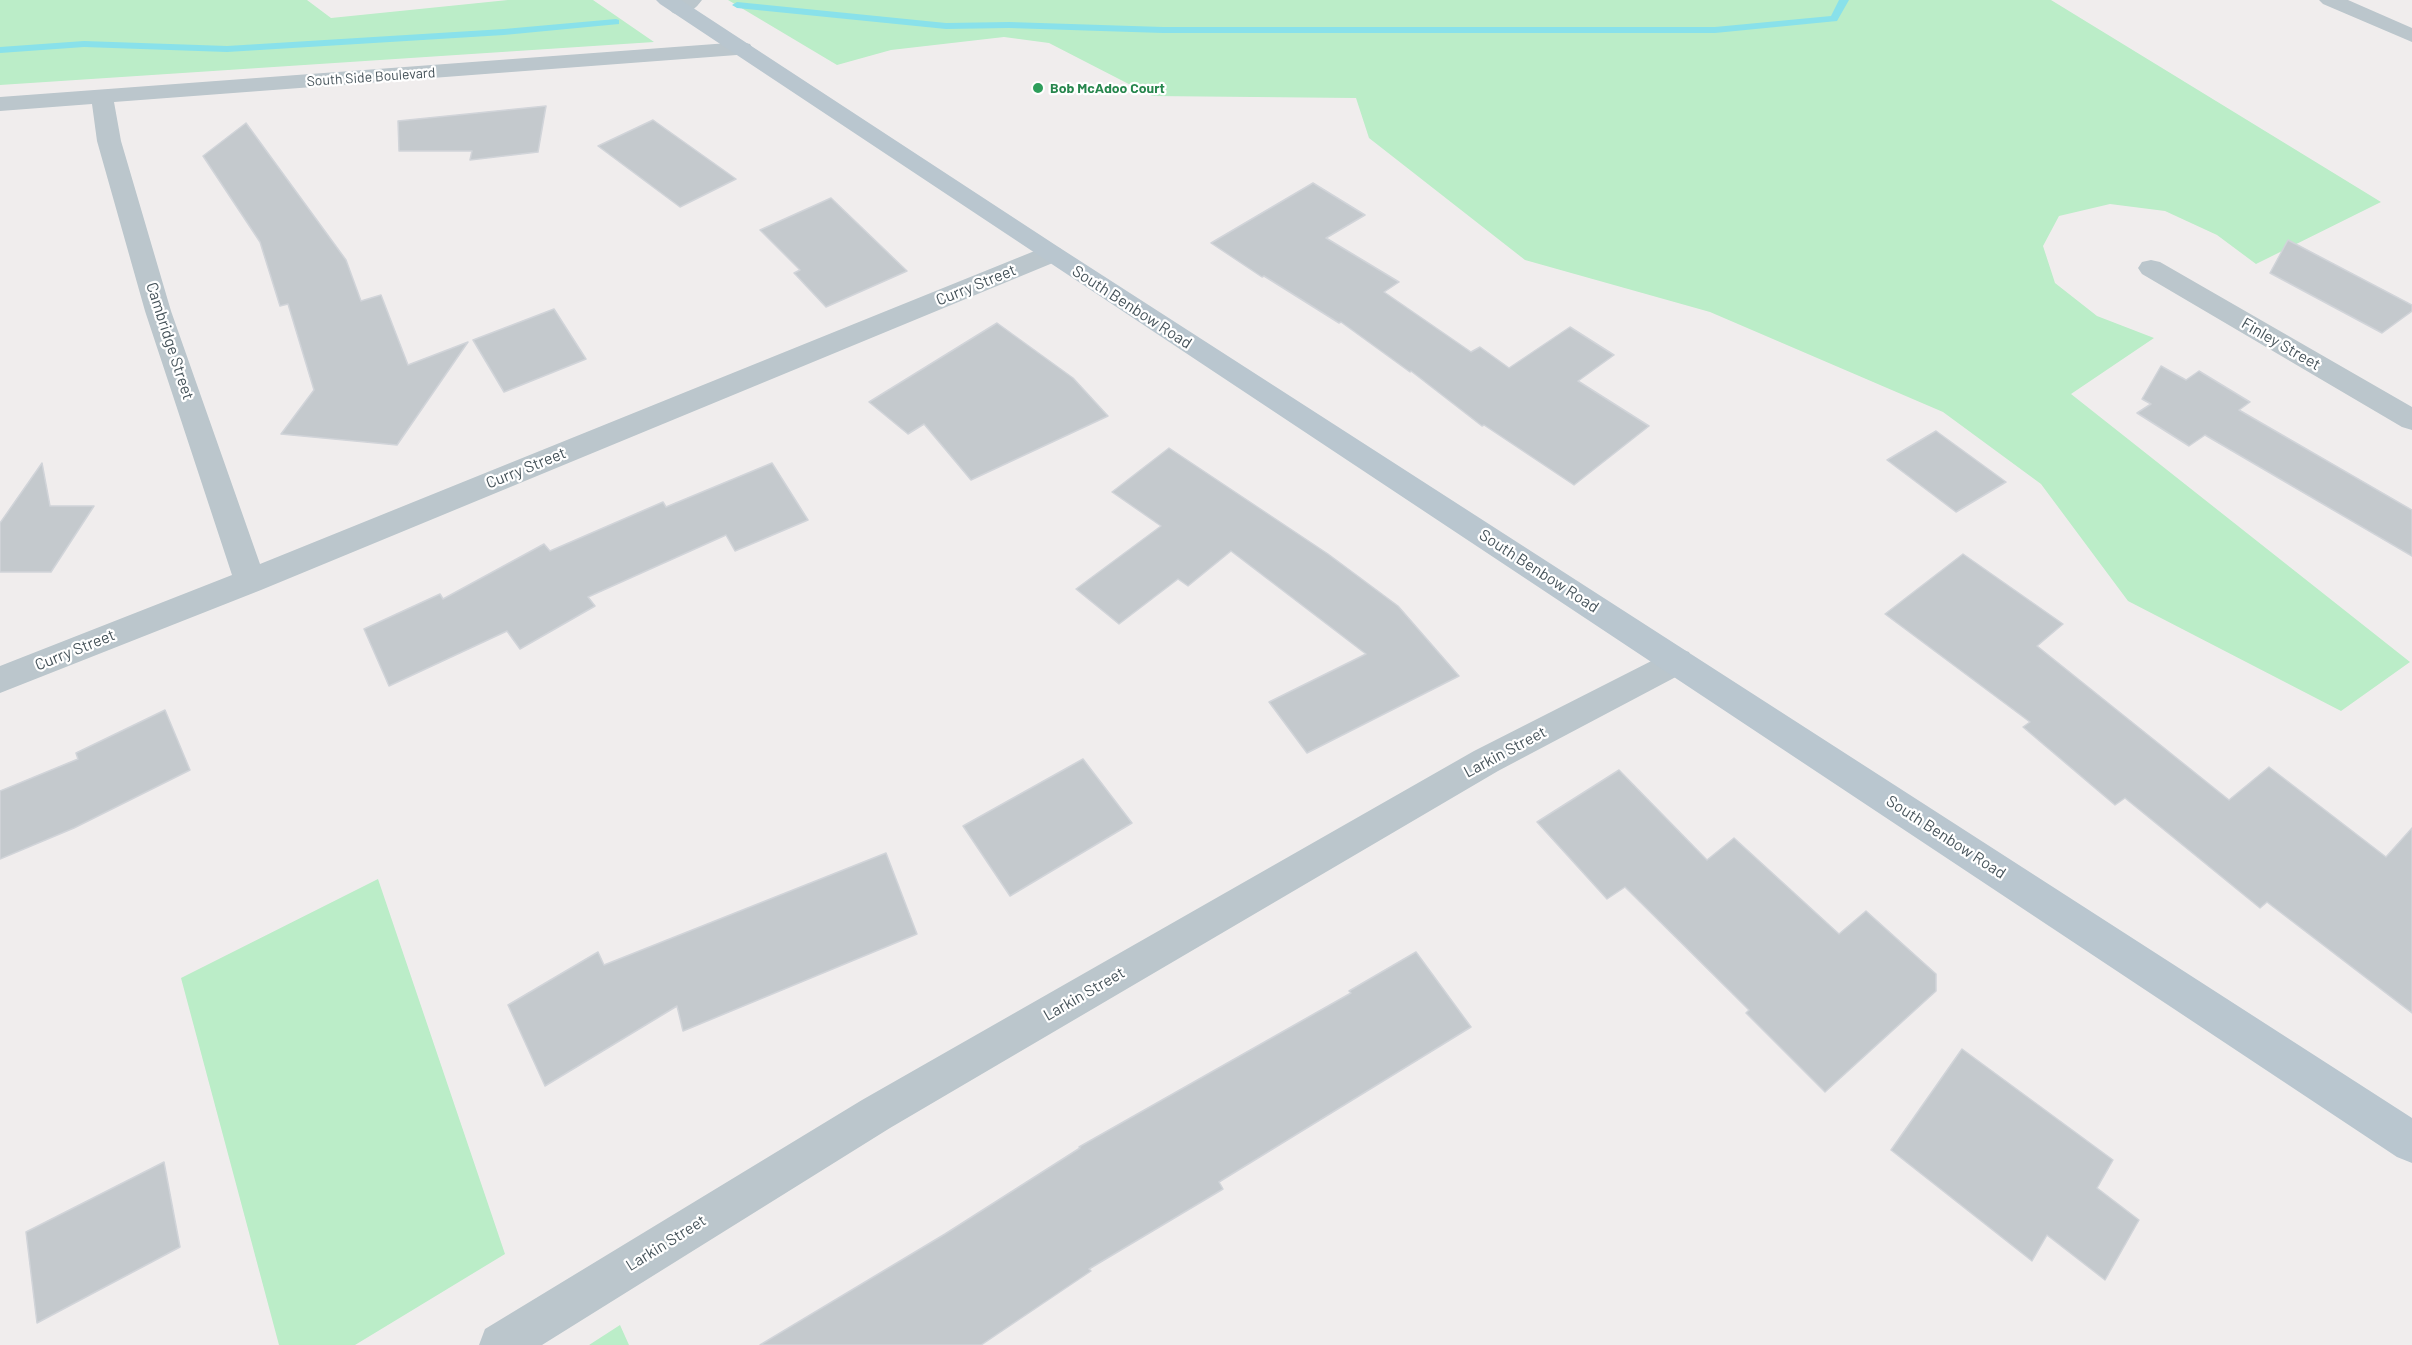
<!DOCTYPE html>
<style>
body{margin:0}
canvas{display:block;background:#f0eded}
</style>
<canvas width="2412" height="1345"></canvas>
<script>
const context = document.querySelector('canvas').getContext('2d');
context.lineJoin = 'round';
function paint(path, color) { context.fillStyle = color; context.fill(path, 'evenodd'); }
function stroke(path, color, width, dash) { context.strokeStyle = color; context.lineWidth = width; context.lineCap = dash ? 'butt' : 'round'; context.setLineDash(dash || []); context.stroke(path); }
function drawText(font, color, halo, rows, align = 'center') {
  context.font = font + ' Barlow,sans-serif'; context.lineWidth = 4.5; context.setLineDash([]); context.textBaseline = 'middle'; context.strokeStyle = halo; context.fillStyle = color; for (const [text, x, y, turn = 0] of rows) {
    context.save(); context.translate(x, y); context.rotate((+turn || 0) * Math.PI / 180); context.textAlign = isNaN(turn) ? turn : align; if (halo) context.strokeText(text, 0, 0); context.fillText(text, 0, 0); context.restore();
  }
}
const green = new Path2D(`
 M0,0h307l24,18 177,-18h85l61,42 -654,43z
 M728,0h1323l330,202 -125,62 -39,-29 -52,-24 -55,-7 -51,12 -16,30 12,37 42,33 57,22 -83,56 339,268 -69,49 -213,-110 -87,-117 -98,-72 -233,-100 -185,-52 -156,-122 -13,-40 -204,-2 -103,-53 -45,-6 -113,13 -54,15z
 M378,879l127,375 -150,91h-76l-98,-367z
 M620,1325l9,20h-40z`);
const stream = new Path2D(`
 M1839,0h10l-12,21 -122,12h-552l-154,-5 -63,1 -209,-21 -5,-3 5,-3 209,21 63,-1 154,5h552l116,-11z
 M616,19l3,1v4l-115,11 -277,17 -143,-5 -84,6v-6l84,-6 143,5 277,-17z`);
const building = new Path2D(`
 M546,106l-8,46 -68,8 2,-9h-73l-1,-30z
 M653,120l83,59 -56,28 -82,-61z
 M246,123l100,137 15,41 20,-6 27,70 60,-23 -71,103 -116,-11 33,-44 -26,-86 -8,2 -20,-64 -57,-86z
 M1313,183l52,32 -39,23 73,44 -15,10 87,60 9,-5 29,21 61,-41 44,28 -36,26 71,45 -75,59 -90,-60 -2,1 -71,-55 -1,1 -69,-50 -2,1 -75,-47 -2,1 -51,-34z
 M831,198l76,73 -81,36 -32,-34 6,-3 -40,-40z
 M2288,240l124,65v6l-30,22 -112,-60z
 M554,309l32,50 -82,33 -31,-52z
 M997,323l76,55 35,38 -137,64 -47,-56 -16,10 -39,-32z
 M2161,366l25,14 13,-9 51,31 -11,8 173,100v46l-207,-121 -16,11 -52,-33 14,-9 -9,-5z
 M1936,431l70,51 -50,30 -69,-52z
 M1169,448l159,106 70,52 61,70 -152,77 -38,-51 97,-48 -135,-103 -43,35 -10,-7 -59,45 -43,-35 85,-63 -49,-34z
 M42,463l8,43h44l-43,66h-51v-49z
 M772,463l36,57 -73,31 -9,-16 -138,62 7,9 -75,43 -13,-18 -118,55 -25,-57 76,-35 3,5 101,-55 6,7 113,-49 3,5z
 M1963,554l100,70 -26,22 192,154 40,-33 117,90 26,-29v185l-145,-111 -7,6 -135,-110 -10,7 -92,-78 7,-5 -145,-108z
 M165,710l25,60 -116,58 -74,31v-68l78,-32 -2,-6z
 M1083,759l49,64 -122,73 -47,-70z
 M1619,770l88,90 27,-22 105,96 27,-23 70,63v17l-111,101 -79,-79 3,-3 -124,-123 -18,12 -70,-77z
 M886,853l31,81 -234,97 -6,-25 -132,80 -37,-81 90,-53 6,13z
 M1416,952l55,75 -252,155 4,7 -134,80 2,2 -110,74h-221l185,-111 135,-86 -1,-1 272,-154 -2,-2z
 M1962,1049l151,111 -16,28 42,32 -34,60 -58,-45 -15,26 -141,-111z
 M164,1162l16,85 -143,76 -11,-91z`);
const minor = new Path2D(`
 M678,0h24c-8,11 -17,17 -29,13l-4,-4z
 M2319,0h29l64,28v14l-89,-38z
 M742,42l8,2 3,5 -3,5 -636,48 7,39 50,170 89,253 782,-316 9,-2 9,2 4,6 -4,6 -799,330 -261,103v-27l232,-91 -87,-264 -48,-170 -5,-37 -92,7v-14z
 M2151,260l9,2 252,145v23l-10,-3 -260,-153 -4,-6 4,-6z
 M1677,648l12,4 4,9 -4,9 -191,101 -608,357 -348,217h-63l6,-16 377,-229 612,-349z`);
const secondary = new Path2D(`
 M656,0h25l379,248 1352,870v45l-15,-6 -1737,-1153z`);
const markers = [
 [1038,88,6,"#2e9e5b"]
];
const farStreetnames = [
 ["South Side Boulevard",371,77,-4]
];
const farLeisurenames = [
 ["Bob McAdoo Court",1050,88]
];
const streetNames = [
 ["Curry Street",976,285,-22],
 ["South Benbow Road",1132,307,33],
 ["Cambridge Street",170,341,72],
 ["Finley Street",2281,344,30],
 ["Curry Street",526,468,-22],
 ["South Benbow Road",1539,571,33],
 ["Curry Street",75,650,-22],
 ["Larkin Street",1505,752,-28],
 ["South Benbow Road",1946,837,33],
 ["Larkin Street",1084,994,-30],
 ["Larkin Street",666,1243,-32]
];
paint(green, '#bbedc8');
paint(stream, '#89e1ea');
paint(building, '#c4c9cd');
stroke(building, '#d1d4d9', 1.5);
paint(minor, '#bbc6cc');
paint(secondary, '#b9c6cf');
for (const [x, y, r, color] of markers) { const dot = new Path2D(); dot.arc(x, y, r, 0, 2 * Math.PI); context.fillStyle = color; context.fill(dot); stroke(dot, '#fff', 2); }
drawText('14px', '#46535a', '#fff', farStreetnames);
drawText('bold 14px', '#27864d', '#fff', farLeisurenames, 'left');
drawText('16px', '#46535a', '#fff', streetNames);
</script>
